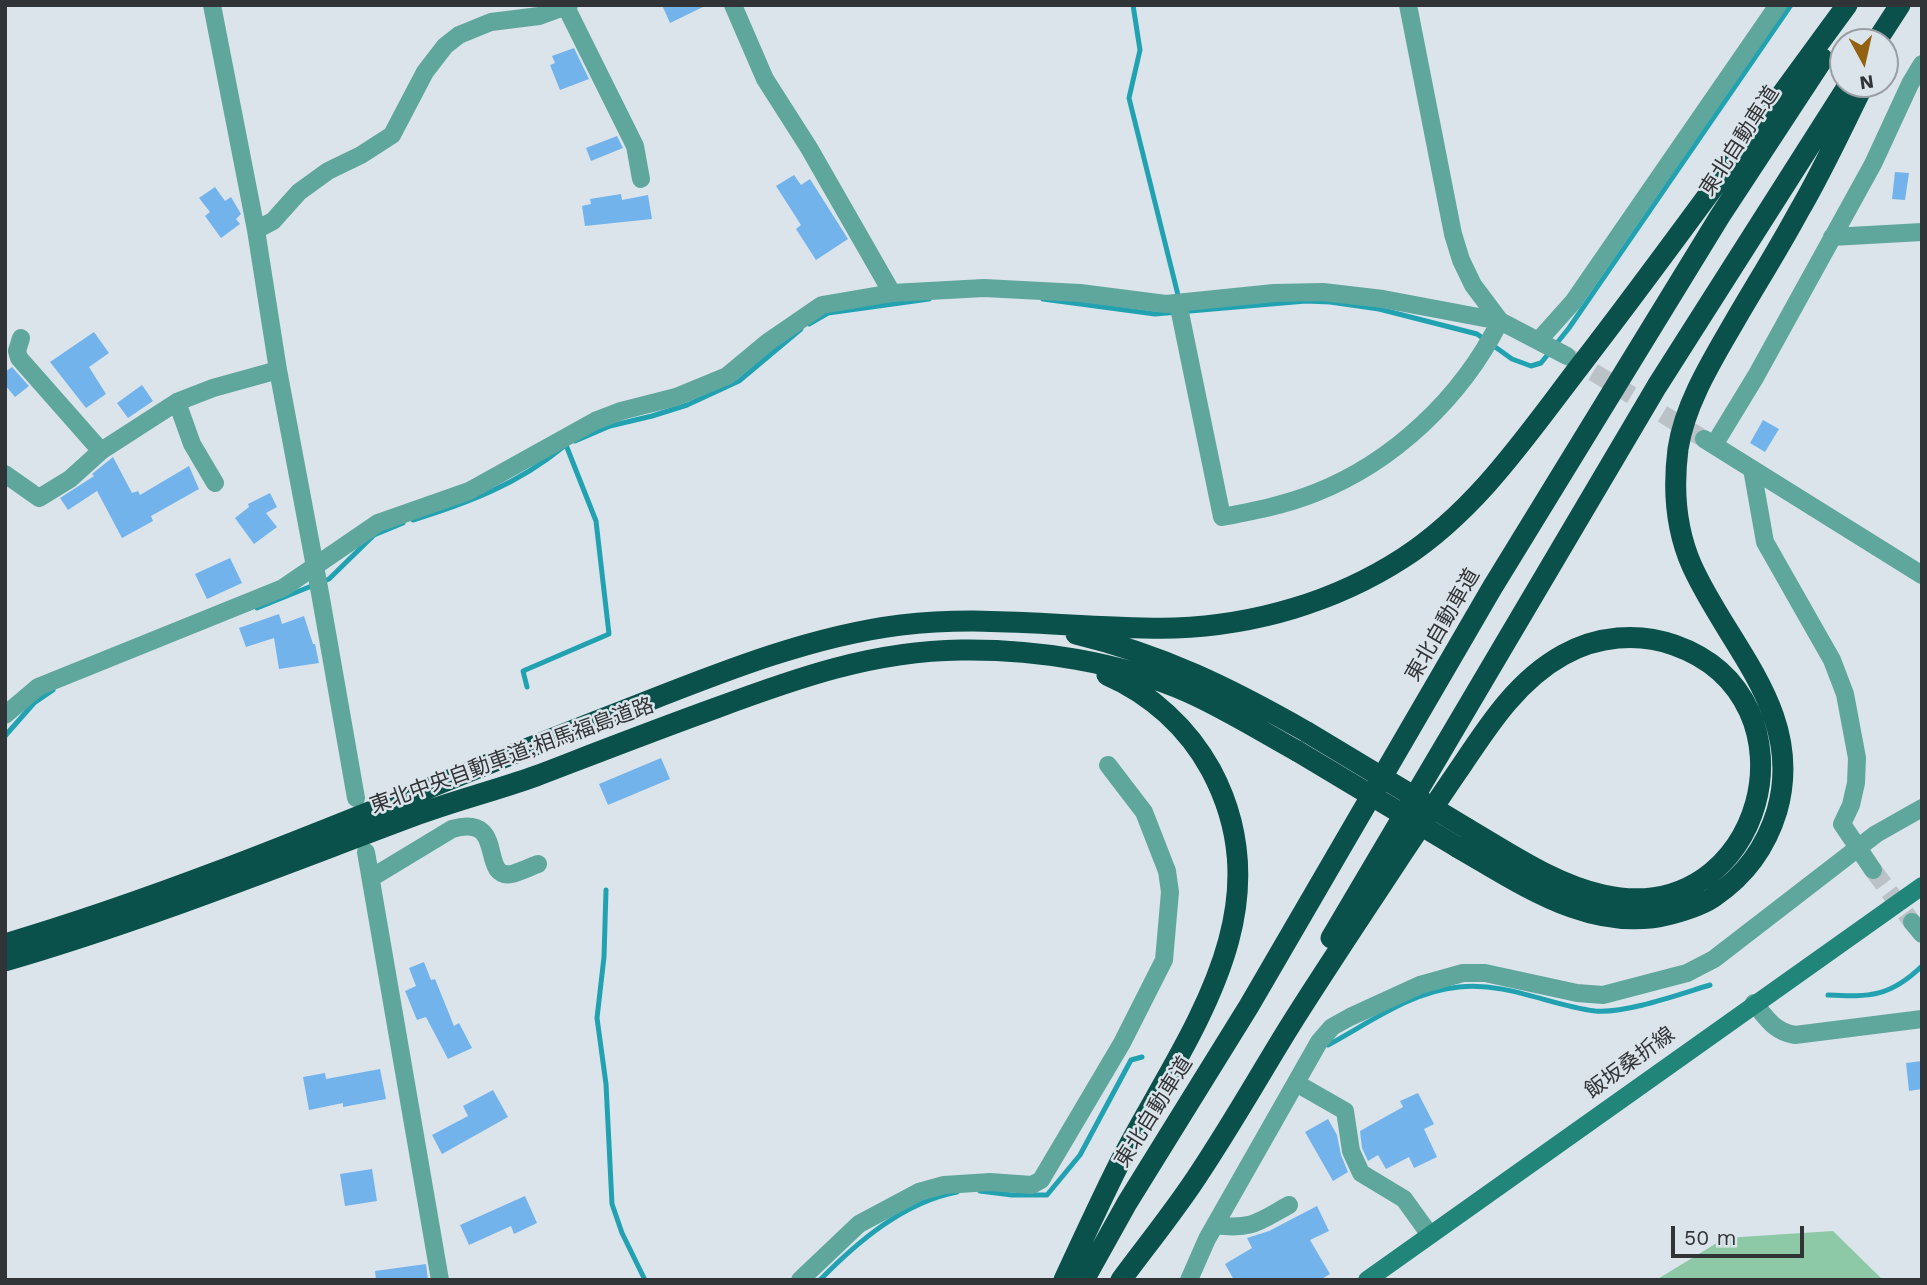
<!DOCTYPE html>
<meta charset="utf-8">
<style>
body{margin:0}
#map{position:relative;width:1927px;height:1285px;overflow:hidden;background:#dce4eb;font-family:"Work Sans",sans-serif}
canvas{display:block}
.frame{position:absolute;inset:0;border:7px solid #313437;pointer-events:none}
.north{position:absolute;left:1829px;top:28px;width:70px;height:70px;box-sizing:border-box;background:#dce4eb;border:2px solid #989ea3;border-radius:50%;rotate:172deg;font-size:19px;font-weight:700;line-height:28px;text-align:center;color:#313437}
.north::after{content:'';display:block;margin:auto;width:24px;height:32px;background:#936112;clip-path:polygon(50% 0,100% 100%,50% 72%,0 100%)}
.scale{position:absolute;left:1671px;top:1226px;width:133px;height:32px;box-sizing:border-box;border:4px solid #313437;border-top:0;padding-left:9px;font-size:21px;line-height:24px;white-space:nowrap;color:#313437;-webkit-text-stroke:5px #dce4eb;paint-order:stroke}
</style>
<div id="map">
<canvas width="1927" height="1285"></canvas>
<div class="frame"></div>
<div class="north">N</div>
<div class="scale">50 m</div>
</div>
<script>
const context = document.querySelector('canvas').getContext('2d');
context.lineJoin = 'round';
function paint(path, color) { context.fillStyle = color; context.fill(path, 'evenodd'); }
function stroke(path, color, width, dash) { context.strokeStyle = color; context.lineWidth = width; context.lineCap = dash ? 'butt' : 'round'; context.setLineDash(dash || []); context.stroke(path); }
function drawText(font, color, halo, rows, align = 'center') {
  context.font = font + ' "Work Sans","Noto Sans JP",sans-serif'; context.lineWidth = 5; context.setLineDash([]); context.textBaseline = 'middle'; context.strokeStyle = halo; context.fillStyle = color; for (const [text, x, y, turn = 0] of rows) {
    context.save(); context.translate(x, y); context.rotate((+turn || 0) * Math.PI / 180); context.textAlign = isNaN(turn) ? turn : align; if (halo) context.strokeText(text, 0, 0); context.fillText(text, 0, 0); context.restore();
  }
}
const green = new Path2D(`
 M1833,1231l50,49h-227l69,-42z`);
const stream = new Path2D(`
 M1133,5l7,45 -11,48 49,197
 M1043,299l112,15 151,-13 24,1 49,7 98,25 35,25 19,7 10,-3 28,-35 222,-323
 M809,324l19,-11 101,-14
 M575,441l35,-15 42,-10 35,-11 52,-24 62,-52
 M413,520c55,-17 105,-36 150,-73
 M257,608l72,-29 45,-44 29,-12
 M527,687l-4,-16 86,-37 -13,-113 -30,-76
 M5,736l29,-33 19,-13
 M606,890l-2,67 -7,61 9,66 6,120 10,29 23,47
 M1828,995c42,2 62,2 94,-29
 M1328,1045c41,-22 84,-54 131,-58 48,-5 90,18 136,24 30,3 85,-17 115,-26
 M980,1191l32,4h35l33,-40 51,-95 11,-3
 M820,1280c37,-38 84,-78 137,-88`);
const building = new Path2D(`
 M662,5h45l-37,18z
 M574,48l15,31 -29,11 -10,-25 5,-2 -3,-7z
 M617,136l6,12 -32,13 -5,-13z
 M1895,172l14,1 -4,27 -13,-1z
 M794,175l7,10 9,-6 38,60 -32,21 -20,-31 5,-4 -25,-39z
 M215,187l10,14 6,-4 10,17 -5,5 4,5 -19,14 -16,-22 5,-4 -11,-14z
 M621,194l1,6 26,-5 4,24 -67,7 -3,-20 9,-2 -1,-5z
 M94,332l15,21 -20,14 17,27 -20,14 -36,-46z
 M12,367l17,19 -14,11 -10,-12v-13z
 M142,385l11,16 -25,17 -11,-15z
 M1763,420l16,9 -14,23 -15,-9z
 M113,457l19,36 6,-2 2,4 49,-29 10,23 -48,27 2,5 -31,17 -25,-47 -29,19 -8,-12 34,-22 -2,-2z
 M270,493l7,14 -11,6 11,14 -23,17 -19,-26 14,-11 -1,-3z
 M230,558l12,25 -35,16 -12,-25z
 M279,614l3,10 22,-8 9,28h2l4,19 -40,6 -5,-31 -28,9 -7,-19z
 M661,758l9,21 -62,26 -9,-21z
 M424,962l7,18 4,-1 19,47 5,-3 13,25 -24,11 -22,-42 -9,3 -12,-29 11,-5 -7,-18z
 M1922,1061v28l-13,2 -3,-28z
 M380,1069l6,30 -43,8v-4l-34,7 -6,-33 22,-4 1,6z
 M493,1090l15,27 -66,37 -10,-19 36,-19 -5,-10z
 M1418,1093l16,31 -10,5 13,28 -23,11 -5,-11 -23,12 -8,-14 -10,6 -6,-13 -2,-17 43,-24 -3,-6z
 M1328,1119l9,16 4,20 7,17 -15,9 -28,-49z
 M372,1169l5,32 -32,5 -5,-32z
 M525,1196l12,27 -23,11 -3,-8 -42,19 -9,-20z
 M1317,1206l12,25 -19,9 20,34 -10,6h-86l-9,-16 27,-16 -5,-10 22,-7z
 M426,1264l2,16h-52l-1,-9z`);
const streetTunnel = new Path2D(`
 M1570,358l134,81
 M1873,870l39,52`);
const street = new Path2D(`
 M212,5l44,225 22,140 42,223 36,205
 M733,5l32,74 44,69 83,145
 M1408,5l45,229 8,26 12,25 27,36 67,35
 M566,7l69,139 6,33
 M256,230l17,-9 26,-29 29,-21 33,-16 31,-20 33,-63 20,-26 14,-11 32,-13 48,-6 30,-11
 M1832,237l90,-5
 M21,338l-4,13 2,7 82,93
 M1539,340l34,-38 205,-297
 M177,402l15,42 23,39
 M1704,439l218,136
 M1714,445l42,-69 117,-212 37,-80 12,-20
 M1752,469l13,73 67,118 13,34 12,64 -1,25 -5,22 -9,19 31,46
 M5,474l34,24 31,-19 31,-28 76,-49 36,-14 65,-18
 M5,715l33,-28 245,-99 95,-65 91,-32 126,-70 26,-10 55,-14 51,-21 41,-34 54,-37 70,-12 92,-5 96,5 86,11 108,-11 49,-1 60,7 117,22c-38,76 -106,141 -185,172 -30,12 -62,18 -93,24l-44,-214
 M366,852l74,428
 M371,878l81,-49c56,-16 26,51 60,45 8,-2 18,-7 26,-10
 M1912,922l10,12
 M1754,1003c13,16 21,29 41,32l127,-16
 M1296,1083l49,28 6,40 10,22 43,26 26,36
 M1215,1225c37,5 43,-3 74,-20
 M800,1280l59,-56 60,-32 25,-7 46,-3 42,3 9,-5 81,-137 42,-83 6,-68 -3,-21 -23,-59 -36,-47
 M1189,1280l18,-41 112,-197 13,-15 18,-10 70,-32 43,-12h22l92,20 26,2 84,-22 27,-14 162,-125 46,-26`);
const secondary = new Path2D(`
 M1367,1280l555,-394`);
const highway = new Path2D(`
 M1876,42l24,-37
 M1076,634c87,21 154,54 231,98
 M1457,847c65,37 135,88 214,67 15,-4 32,-9 44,-18 31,-21 51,-49 62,-85 28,-98 -48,-163 -85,-245 -16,-36 -19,-78 -14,-117 7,-46 35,-90 58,-130 21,-36 43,-71 63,-108 24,-41 44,-85 65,-127
 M1331,938l326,-552 192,-302
 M5,944c199,-59 391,-145 584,-220 100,-38 206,-86 312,-99 91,-11 183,5 274,3 80,-3 160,-26 228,-70 74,-48 124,-123 177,-192 91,-118 178,-240 267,-361
 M5,961c141,-41 277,-96 414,-147 38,-14 78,-24 117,-38 60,-23 119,-46 180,-68 81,-30 157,-57 245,-58 75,-1 158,12 227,42 38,17 73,39 109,59
 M1064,1280c18,-39 36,-78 55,-116 63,-123 169,-250 92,-394 -23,-42 -60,-76 -104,-95
 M1084,1280l43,-77 122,-197 243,-418 228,-372 103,-157
 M1121,1280c23,-31 47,-61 69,-93 35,-51 66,-106 98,-158 37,-59 76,-117 114,-175 20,-30 40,-60 60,-89 28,-42 56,-85 101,-110 34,-19 75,-23 111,-10 151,53 90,286 -71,250 -49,-11 -92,-41 -135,-66`);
const highwayBridge = new Path2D(`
 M1307,732l161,97
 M1297,751l160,96`);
const streetNames = [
 ["東北自動車道",1740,141,-57],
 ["東北自動車道",1443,625,-60],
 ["東北中央自動車道;相馬福島道路",512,756,-20],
 ["飯坂桑折線",1630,1063,-36],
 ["東北自動車道",1154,1112,-58]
];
paint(green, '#8dc9a7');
stroke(stream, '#22a2b1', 5);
paint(building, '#73b3ec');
stroke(streetTunnel, '#bac1c7', 18, [18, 9]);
stroke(street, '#5fa79d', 18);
stroke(secondary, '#21857a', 18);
stroke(highway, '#09514a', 21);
stroke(highwayBridge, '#09514a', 21);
drawText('21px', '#313437', '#dce4eb', streetNames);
</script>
